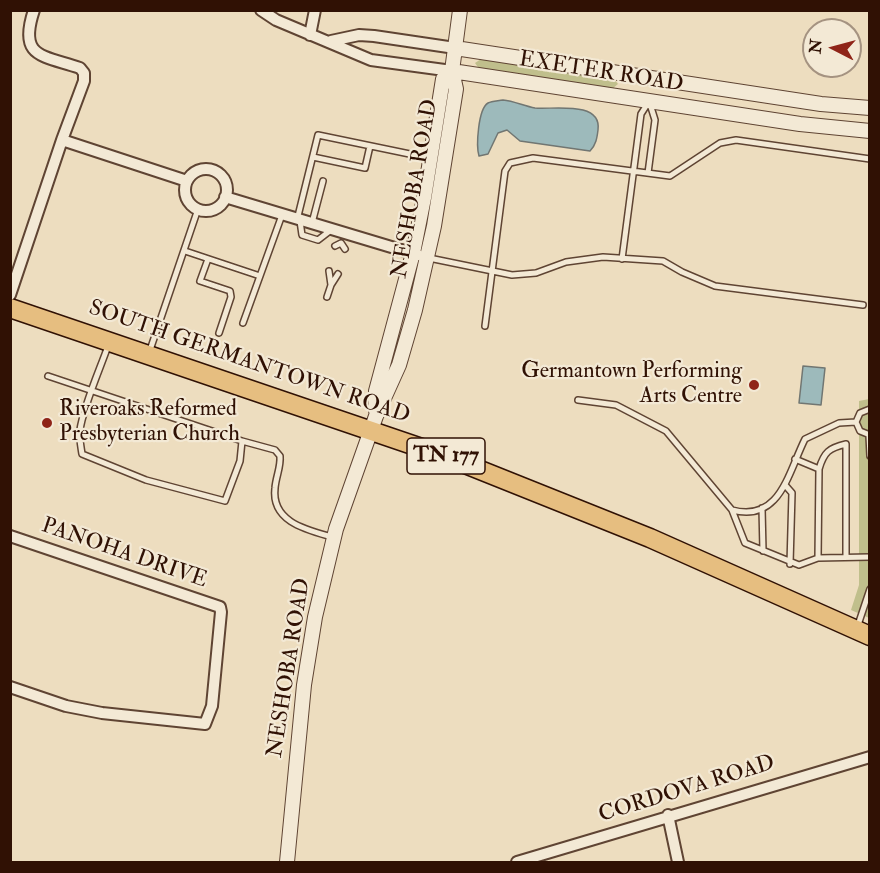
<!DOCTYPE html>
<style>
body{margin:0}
#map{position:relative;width:880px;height:873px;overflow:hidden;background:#edddbf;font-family:"IM FELL Double Pica",serif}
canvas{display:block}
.frame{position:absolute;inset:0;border:12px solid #301104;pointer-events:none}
.north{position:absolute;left:802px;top:18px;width:60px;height:60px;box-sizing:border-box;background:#f3e9d5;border:2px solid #a59381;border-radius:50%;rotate:276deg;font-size:16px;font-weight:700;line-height:24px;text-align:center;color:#301104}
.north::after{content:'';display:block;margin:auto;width:21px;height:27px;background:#8f2418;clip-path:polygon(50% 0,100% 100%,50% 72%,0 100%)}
</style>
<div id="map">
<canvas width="880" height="873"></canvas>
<div class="frame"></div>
<div class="north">N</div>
</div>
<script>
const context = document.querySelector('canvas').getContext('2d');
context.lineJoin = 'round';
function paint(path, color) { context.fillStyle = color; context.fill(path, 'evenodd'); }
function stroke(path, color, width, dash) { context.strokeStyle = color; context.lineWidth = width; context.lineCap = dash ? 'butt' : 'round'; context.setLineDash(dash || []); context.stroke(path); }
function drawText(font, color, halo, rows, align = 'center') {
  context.font = font + ' "IM FELL Double Pica",serif'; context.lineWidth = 4.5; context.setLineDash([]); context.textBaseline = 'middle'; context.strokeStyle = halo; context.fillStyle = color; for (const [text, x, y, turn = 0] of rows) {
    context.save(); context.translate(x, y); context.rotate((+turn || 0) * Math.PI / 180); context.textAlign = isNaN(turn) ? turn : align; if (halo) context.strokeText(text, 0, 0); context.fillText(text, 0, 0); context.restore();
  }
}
const green = new Path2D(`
 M481,59l132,19 5,6 -6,5 -132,-19 -5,-7z
 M869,399v219l-18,-8 8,-25v-184z`);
const water = new Path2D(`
 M503,100c11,1 21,6 32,8 16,2 67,-8 63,22 -1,8 -2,15 -8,21l-70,-10 -13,-11 -9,3 -10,21 -9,2c-3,-10 -1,-47 9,-53 4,-2 10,-2 15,-3z
 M803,366l22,2 -4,37 -22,-2z`);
const service = new Path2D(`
 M313,157l52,11 5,-22
 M648,173l7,-53 -5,-16
 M297,220l21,-85 111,23
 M300,221l2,14 16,5 13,-10
 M312,223l11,-42
 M335,246l6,-3 4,6
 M185,251l75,25
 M429,258l83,17 24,-2 30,-11 37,-5 60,4 19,11 33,14 148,19
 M208,259l-8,22 30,10 1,6 -12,36
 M622,259l19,-145 7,-11
 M329,271l2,14 7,-11
 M327,297l4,-12
 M243,323l39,-108
 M485,326l20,-155 5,-8 23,-5 137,18 50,-33 16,-3 134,19
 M149,353l49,-144
 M48,376l194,65 -2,20 -15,40 -79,-21 -64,-26c-1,-7 -3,-16 -2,-24 3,-23 20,-61 28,-84
 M578,400l38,5 50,26 66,79c48,13 56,-37 73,-71l34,-16 17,-1
 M870,409l-10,4 -4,9 4,9 10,4
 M869,436l1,20
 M242,441l33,9 5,6c1,11 -4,20 -5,32 -4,34 32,42 57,49
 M795,459l24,10 -1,89
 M819,469c5,-17 10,-21 27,-25v113
 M785,485l7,8 -2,71
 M762,508l1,43
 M732,510l13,33 54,22 19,-7 52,-1
 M857,628l13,-39`);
const minor = new Path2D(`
 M261,10l15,10 95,40 81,11
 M310,35l5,-25
 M331,41l28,-6 15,1 81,12
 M62,140l125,41
 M185 190a21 21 0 1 1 42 0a21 21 0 1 1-42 0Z
 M225,197l193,58
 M10,295l52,-155 22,-59v-8l-4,-5c-38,-13 -62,-10 -46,-58
 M10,536l210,71 1,5 -9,94 -7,18 -103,-11 -36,-7 -56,-19
 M668,815l10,47
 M517,862l353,-105`);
const tertiary = new Path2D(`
 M455,48l366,56 49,4
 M452,71l348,53 70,7
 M376,411v-20l37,-138 11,-55 19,-119 9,-8
 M287,862l17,-177 11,-68 21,-88 40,-113 23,-51 16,-55 19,-84 22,-137 -4,-18 8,-61`);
const primary = new Path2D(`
 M10,308l435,148 205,82 220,98`);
const markers = [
 [754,385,6,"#8f2418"],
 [47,423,6,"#8f2418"]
];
const shields = [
 [446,456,78]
];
const shieldNames = [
 ["TN 177",446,456]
];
const streetNames = [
 ["EXETER ROAD",601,73,9],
 ["NESHOBA ROAD",416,189,-80],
 ["SOUTH GERMANTOWN ROAD",249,363,19],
 ["PANOHA DRIVE",124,554,19],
 ["NESHOBA ROAD",290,668,-81],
 ["CORDOVA ROAD",687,790,-17]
];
const poiNames = [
 ["Germantown Performing",742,372],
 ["Arts Centre",742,397],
 ["Riveroaks Reformed",59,410,"left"],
 ["Presbyterian Church",59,435,"left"]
];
paint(green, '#c0bf8c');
paint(water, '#9dbabb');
stroke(water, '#717672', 1.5);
stroke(service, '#5f4433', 8);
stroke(minor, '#5f4433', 14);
stroke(tertiary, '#5f4433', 16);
stroke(primary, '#301104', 21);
stroke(service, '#f3e9d5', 5);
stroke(minor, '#f3e9d5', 10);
stroke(tertiary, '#f3e9d5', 14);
stroke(primary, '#e6be80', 18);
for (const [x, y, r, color] of markers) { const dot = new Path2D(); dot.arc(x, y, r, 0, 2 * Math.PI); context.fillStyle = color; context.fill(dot); stroke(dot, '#f3e9d5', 2); }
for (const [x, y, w] of shields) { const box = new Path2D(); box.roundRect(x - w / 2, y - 18, w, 36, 4.5); context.fillStyle = '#f3e9d5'; context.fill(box); stroke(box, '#301104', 1.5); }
drawText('bold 21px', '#301104', null, shieldNames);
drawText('22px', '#301104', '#f3e9d5', streetNames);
drawText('22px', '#301104', '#f3e9d5', poiNames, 'right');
</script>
